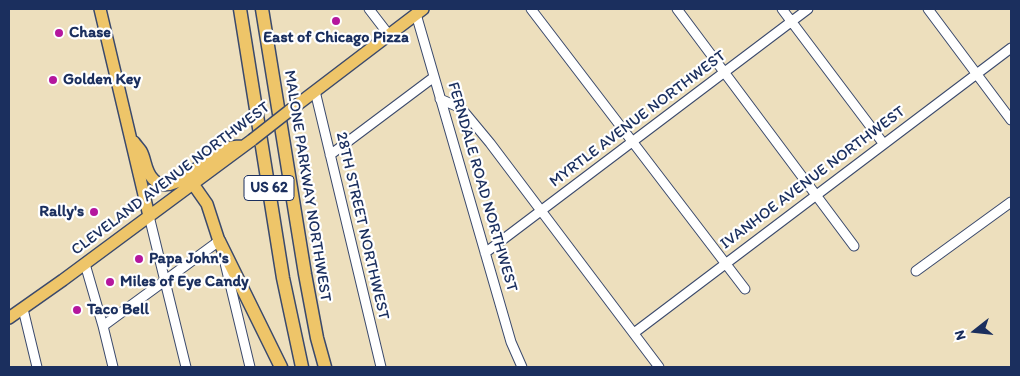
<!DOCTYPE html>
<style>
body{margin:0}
#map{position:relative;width:1020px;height:376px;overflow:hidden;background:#eddfbd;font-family:Itim,sans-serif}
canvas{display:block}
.frame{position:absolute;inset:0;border:10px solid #1b2f5e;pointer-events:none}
.north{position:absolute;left:950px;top:306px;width:50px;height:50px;-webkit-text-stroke:4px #fff;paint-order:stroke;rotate:254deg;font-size:14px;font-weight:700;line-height:20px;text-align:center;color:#1b2f5e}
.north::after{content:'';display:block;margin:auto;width:18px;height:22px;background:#1b2f5e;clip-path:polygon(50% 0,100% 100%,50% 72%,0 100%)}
</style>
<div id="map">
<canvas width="1020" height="376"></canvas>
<div class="frame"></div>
<div class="north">N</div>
</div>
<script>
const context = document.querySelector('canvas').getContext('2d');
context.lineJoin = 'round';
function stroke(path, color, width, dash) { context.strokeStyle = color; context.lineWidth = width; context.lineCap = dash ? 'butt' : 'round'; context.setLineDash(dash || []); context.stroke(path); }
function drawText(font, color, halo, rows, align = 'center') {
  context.font = font + ' Itim,sans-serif'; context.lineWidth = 4.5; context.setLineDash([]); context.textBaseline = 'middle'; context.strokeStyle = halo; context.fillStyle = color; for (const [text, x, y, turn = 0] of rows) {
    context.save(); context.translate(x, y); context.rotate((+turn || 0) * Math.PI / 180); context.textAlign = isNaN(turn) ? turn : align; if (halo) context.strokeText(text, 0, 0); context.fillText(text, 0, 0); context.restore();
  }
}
const minor = new Path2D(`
 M369,9l20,26
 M531,9l214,280
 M677,9l177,237
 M782,9l101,134
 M928,9l83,111
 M416,14l95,328 11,25
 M315,91l66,276
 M440,99l21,9 29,35 169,224
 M330,155l104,-78
 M149,216l37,151
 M485,253l323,-244
 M224,259l26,108
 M85,264l18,62 10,41
 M916,271l95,-69
 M23,309l14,58
 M103,326l116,-85 1,3
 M634,333l377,-285`);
const major = new Path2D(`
 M100,9l49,207
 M289,111l134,-102
 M134,142c2,3 5,6 7,9 5,9 4,20 12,28 20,21 51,-22 71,-30 6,-3 12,-3 19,-3
 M193,184l14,20 12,37
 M9,318l54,-38 189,-140`);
const highway = new Path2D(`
 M240,9l43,269 19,89
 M262,9l43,265 12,64 8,29
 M219,241l62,126`);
const majorBridge = new Path2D(`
 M252,140l37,-29`);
const markers = [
 [336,21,5,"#b5179e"],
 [59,33,5,"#b5179e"],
 [53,80,5,"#b5179e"],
 [94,212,5,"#b5179e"],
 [139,259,5,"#b5179e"],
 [110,282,5,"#b5179e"],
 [77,310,5,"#b5179e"]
];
const shields = [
 [269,188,50]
];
const shieldNames = [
 ["US 62",269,188]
];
const poiNames = [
 ["Chase",69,33],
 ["East of Chicago Pizza",336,38,"center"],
 ["Golden Key",63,80],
 ["Rally's",84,212,"right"],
 ["Papa John's",149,259],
 ["Miles of Eye Candy",120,282],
 ["Taco Bell",87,310]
];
const streetNames = [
 ["MYRTLE AVENUE NORTHWEST",638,119,-37],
 ["IVANHOE AVENUE NORTHWEST",813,178,-37],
 ["CLEVELAND AVENUE NORTHWEST",171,179,-37],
 ["MALONE PARKWAY NORTHWEST",307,186,81],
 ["FERNDALE ROAD NORTHWEST",482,187,74],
 ["28TH STREET NORTHWEST",362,226,77]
];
stroke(minor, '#3a496c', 11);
stroke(major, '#3a496c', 14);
stroke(highway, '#3a496c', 15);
stroke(minor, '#fff', 9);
stroke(major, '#eec569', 11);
stroke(highway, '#eec569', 12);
stroke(majorBridge, '#3a496c', 14, []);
stroke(majorBridge, '#eec569', 11);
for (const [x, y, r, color] of markers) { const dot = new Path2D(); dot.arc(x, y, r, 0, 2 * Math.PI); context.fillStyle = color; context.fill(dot); stroke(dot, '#fff', 2); }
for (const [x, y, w] of shields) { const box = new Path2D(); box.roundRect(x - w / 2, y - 12.5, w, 25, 4); context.fillStyle = '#fff'; context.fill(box); stroke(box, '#1b2f5e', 1); }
drawText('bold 15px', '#1b2f5e', null, shieldNames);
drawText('bold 16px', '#1b2f5e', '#fff', poiNames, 'left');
drawText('16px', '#1b2f5e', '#fff', streetNames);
</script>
